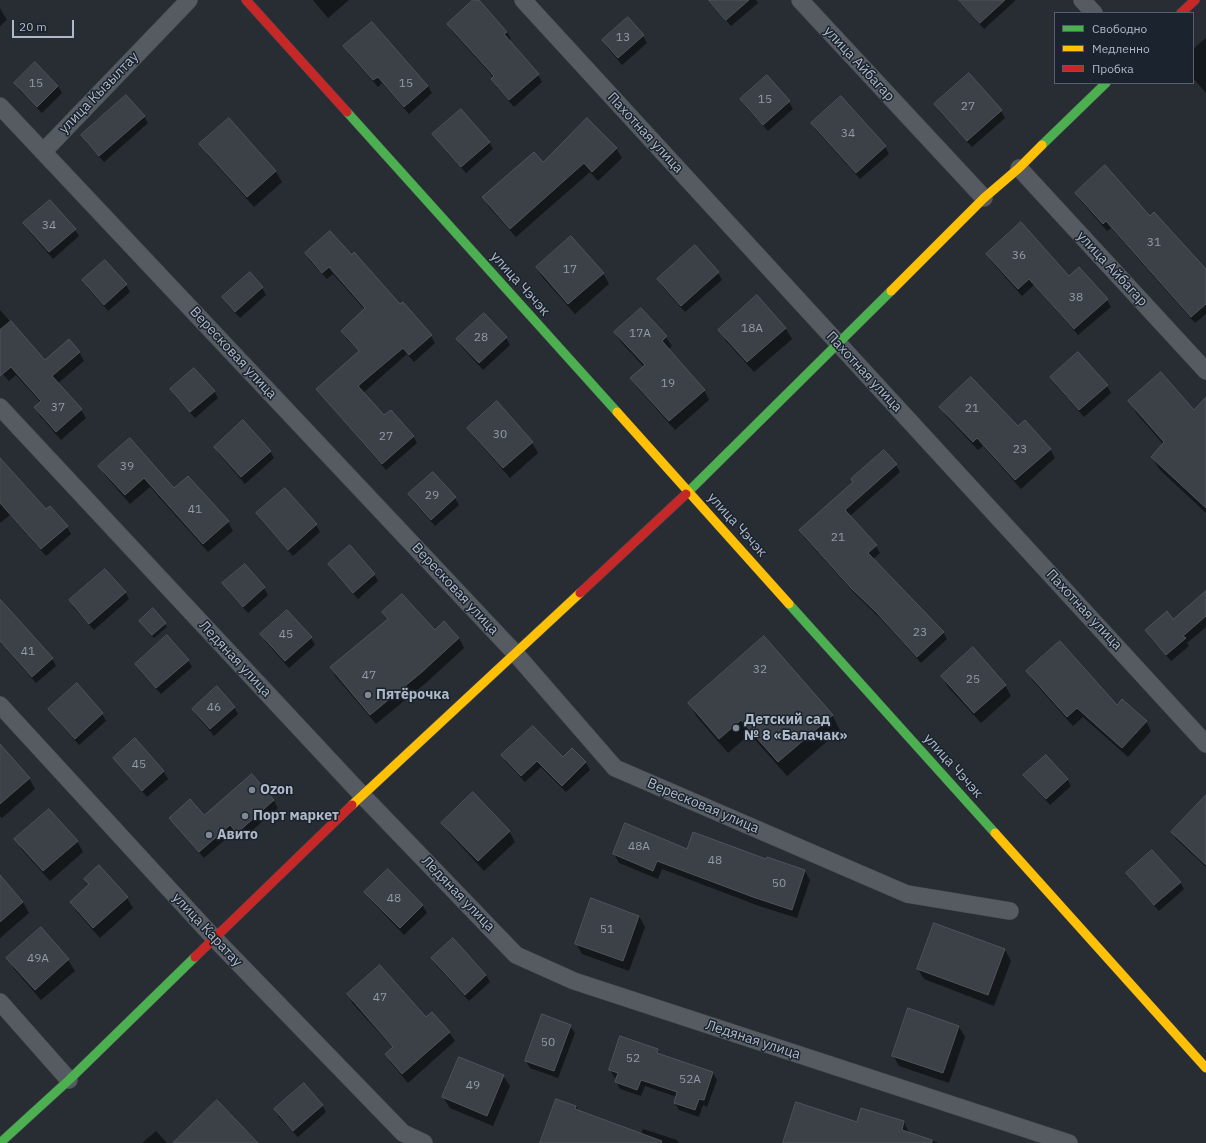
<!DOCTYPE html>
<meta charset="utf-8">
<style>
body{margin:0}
#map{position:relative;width:1206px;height:1143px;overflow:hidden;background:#272d33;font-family:"IBM Plex Sans",sans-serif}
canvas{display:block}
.legend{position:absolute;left:1054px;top:12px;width:140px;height:72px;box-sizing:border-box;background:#1a232e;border:1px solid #565f6b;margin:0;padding:5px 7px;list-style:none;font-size:12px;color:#afb9c6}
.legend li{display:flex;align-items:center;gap:8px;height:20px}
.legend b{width:20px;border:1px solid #565f6b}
.scale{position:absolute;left:12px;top:20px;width:62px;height:18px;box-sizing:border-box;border:2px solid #afb9c6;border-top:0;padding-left:5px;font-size:12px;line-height:14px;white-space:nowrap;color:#afb9c6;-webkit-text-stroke:3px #1a232e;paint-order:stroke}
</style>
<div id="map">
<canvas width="1206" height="1143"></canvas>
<ul class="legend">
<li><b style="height:5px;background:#4caf50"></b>Свободно</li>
<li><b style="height:5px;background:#ffc107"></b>Медленно</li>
<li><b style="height:5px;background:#c62828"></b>Пробка</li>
</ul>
<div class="scale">20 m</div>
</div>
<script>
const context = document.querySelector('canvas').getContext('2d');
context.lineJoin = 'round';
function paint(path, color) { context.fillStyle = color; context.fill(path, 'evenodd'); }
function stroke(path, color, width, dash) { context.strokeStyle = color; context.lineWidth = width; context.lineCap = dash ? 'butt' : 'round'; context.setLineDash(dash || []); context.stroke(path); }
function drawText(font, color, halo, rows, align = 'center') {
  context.font = font + ' "IBM Plex Sans",sans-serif'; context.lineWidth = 3; context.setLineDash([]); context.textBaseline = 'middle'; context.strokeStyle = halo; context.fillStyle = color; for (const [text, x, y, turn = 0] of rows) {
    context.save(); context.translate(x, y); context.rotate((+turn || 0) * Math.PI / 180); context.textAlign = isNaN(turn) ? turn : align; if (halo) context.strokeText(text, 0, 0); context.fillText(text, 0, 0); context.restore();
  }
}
const shadow = new Path2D(`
 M313,0h36l-21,18z
 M475,0h3l29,32 4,7 -2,2 29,34 4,7 -28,25 -18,-21 -4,-6 2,-2 -42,-47 -4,-7z
 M718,0h38l2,3 -27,23 -13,-15 -4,-7z
 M958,0h57v1l-31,28z
 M0,8l7,12 -7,6z
 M628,18l15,18 4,7 -25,22 -15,-18 -4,-7z
 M372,23l56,63 4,7 -23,21 -27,-31 -4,4 -29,-33 -4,-7z
 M1206,38v55l-13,-15v-29z
 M35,63l23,23 4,7 -20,20 -23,-23 -4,-7z
 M767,77l22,25 4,7 -25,22 -23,-25 -4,-7z
 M935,104l66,7 4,7 -33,29 -33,-36z
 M144,116l4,7 -44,39 -18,-20 -4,-7z
 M229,119l47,53 6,10 -28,25 -47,-53 -6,-10z
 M812,123l73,24 4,7 -29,25 -44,-49z
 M434,134l55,8 4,7 -27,24 -28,-32z
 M616,148l6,10 -24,23 -8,-9 -74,65 -27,-30 -6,-10 60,-34z
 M1076,193l74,24 56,52v45l-11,9 -84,-95 -4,3 -27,-31z
 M24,223l51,7 4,6 -26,23 -25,-29z
 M306,254l94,52 31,30 4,7 -21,19 -7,-8 -44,39 21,24 29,19 4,7 -31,27 -64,-74 -4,-7 41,-37 -13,-14 -4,-7 23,-21 -32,-36 -6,5 -17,-18z
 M987,254l82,24 38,22 4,7 -33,28 -44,-50 -12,11 -31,-35z
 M537,268l66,5 6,11 -34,30 -32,-36z
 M718,273l4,7 -37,32 -23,-26 -4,-7z
 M250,274l12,14 4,7 -26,23 -13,-14 -4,-7z
 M84,281l42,4 4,7 -22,19 -20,-23z
 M757,297l29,32 6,10 -38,33 -28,-31 -6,-11z
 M640,309l26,28 6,9 -4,4 36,40 5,10 -34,30 -38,-43 -5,-9 12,-11 -23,-25 -6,-10z
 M0,310l45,51 34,-9 5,9 -27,23 24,26 5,8 -25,22 -21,-24 -5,-9 6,-4 -25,-28 -7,6 -9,-10z
 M506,338l4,7 -27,25 -22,-24 -4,-7z
 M1051,377l56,9 4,7 -27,24 -29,-33z
 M171,389l43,2 4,7 -23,20 -20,-22z
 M1206,399v114l-46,-43 -8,-13 11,-13 -26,-30 -8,-13 65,10z
 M497,403l35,40 6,10 -28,25 -35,-40 -7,-10z
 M940,407l78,20 32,22 5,9 -34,31 -38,-43 -5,4 -32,-34z
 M130,439l44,50 54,33 5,9 -25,21 -58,-65 -20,17 -25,-29 -5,-9z
 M215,447l55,4 4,7 -29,26 -26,-30z
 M884,451l12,14 4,7 -50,44 26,30 4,7 -7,6 70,73 4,7 -26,24 -39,-43 -26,-25 -52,-58 -4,-7 54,-48z
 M0,470l46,41 21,16 4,7 -25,22 -36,-41 -10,8z
 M433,473l22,25 4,7 -24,21 -22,-25 -4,-6z
 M257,514l59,11 4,7 -27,24 -32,-36z
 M329,564l45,10 4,7 -20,18 -25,-28z
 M244,566l20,22 4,7 -20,18 -20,-22 -4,-7z
 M125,592l4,7 -35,31 -20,-22 -4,-7z
 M1206,596v31l-19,16 2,3 -18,15 -21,-24 -4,-7 27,-10z
 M0,598l52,61 4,7 -20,17 -36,-41z
 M287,611l24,27 4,7 -26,23 -24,-27 -4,-7z
 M383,612l51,19 25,7 5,10 -37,34 -51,42 -40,-47 -5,-9 57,-48z
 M140,621l25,3 2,3 -13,11z
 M188,660l4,7 -31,27 -21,-23 -4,-7z
 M1027,671l90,35 29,15 5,10 -23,26 -45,-40 -10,9 -40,-45z
 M942,676l63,9 6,11 -30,27 -33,-36z
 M77,685l25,29 4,7 -27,24 -25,-29 -4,-7z
 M689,703l143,12 8,15 -53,46 -37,-42 -22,19 -31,-36z
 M234,707l4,7 -24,22 -17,-20 -4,-7z
 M135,740l29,32 4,7 -21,18 -28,-32 -4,-7z
 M0,748l29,30 6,11 -33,29 -2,-2z
 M572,749l14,14 4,7 -24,22 -25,-25 -16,15 -19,-20 -4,-7 61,4z
 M1025,775l42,4 4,7 -21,19 -21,-23z
 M252,776l22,25 4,7 -36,31 -7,-8 -31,27 -29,-33 -4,-7 33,-1z
 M1206,796v71l-30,-28 -4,-7z
 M442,823l67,8 6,11 -31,29 -35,-38z
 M16,839l61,2 6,11 -33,29 -28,-31z
 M687,850l80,11v-3l38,13 5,9 -13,38 -38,-12 -97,-37 -4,10 -39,-16 -5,-9z
 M388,871l35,35 4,7 -23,22 -34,-36 -4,-6z
 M1127,873l53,9 4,7 -25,22 -28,-31z
 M0,877l23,25 6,11 -29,25z
 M86,879l41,19 6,10 -33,30 -23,-26 -6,-10 18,-16z
 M639,916l6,11 -16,44 -47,-17 -6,-11z
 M934,924l71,26 6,11 -17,45 -70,-27 -6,-10z
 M41,929l27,31 7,11 -34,29 -27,-31 -6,-11z
 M432,958l54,17 4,7 -21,19 -33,-36z
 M348,995l78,24 23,13 6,9 -47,42 -17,-20 -5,-9 7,-6 -40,-44z
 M570,1026l5,7 -17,45 -28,-10 -4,-7z
 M959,1027l6,10 -16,46 -50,-17 -6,-11z
 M657,1050l3,5 53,18 4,7 -10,27 -4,-2 -4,12 -20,-7 -4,-7 2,-6 -32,-11 -4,10 -21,-7 -4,-7 1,-4 -3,-1 -4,-7z
 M503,1076l7,10 -17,40 -43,-18 -7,-11z
 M322,1105l4,7 -28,25 -19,-20 -4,-7z
 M576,1106l3,6 62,22 2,-5 34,11 2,3h-138z
 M904,1122l5,11 30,10h-155l74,-20z
 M156,1131l11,12h-25z`);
const building = new Path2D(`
 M473,0h6l28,32 -3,2 35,40 -30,26 -18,-21 3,-3 -47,-52z
 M709,0h40l-23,20z
 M959,0h46l-25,23z
 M628,17l16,18 -26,23 -16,-18z
 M372,22l56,64 -24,21 -26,-30 -5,3 -30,-34z
 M35,62l23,24 -21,21 -23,-24z
 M969,73l33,37 -35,31 -33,-37z
 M767,75l23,26 -27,24 -23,-26z
 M126,95l19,21 -46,40 -18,-21z
 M841,96l45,50 -30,27 -45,-50z
 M461,109l29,33 -29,25 -29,-33z
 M229,118l47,53 -29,26 -48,-53z
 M587,118l30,30 -25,24 -8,-9 -74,66 -28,-32 52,-45 9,10z
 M1105,165l45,51 4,-4 52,57v35l-15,13 -85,-96 -3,3 -28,-31z
 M50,200l26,29 -27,23 -26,-29z
 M1021,222l48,54 10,-9 29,32 -34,30 -45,-50 -11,10 -32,-35z
 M330,231l22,24 2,-3 46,52 3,-2 29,33 -23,20 -6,-7 -45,38 26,29 7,-5 23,26 -32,28 -66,-75 43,-38 -18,-20 24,-23 -36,-41 -7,6 -17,-20z
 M571,236l33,37 -36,31 -32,-37z
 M695,245l24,27 -38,34 -24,-27z
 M105,260l22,24 -23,21 -22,-25z
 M250,272l13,15 -28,25 -13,-15z
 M757,295l29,33 -39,34 -29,-32z
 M641,308l26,28 -5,5 43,49 -36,31 -39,-43 15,-13 -31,-33z
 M484,313l23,24 -28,26 -23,-24z
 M11,321l34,39 24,-21 11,13 -28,24 30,33 -26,23 -22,-25 7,-6 -30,-34 -11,9v-46z
 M1078,352l30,33 -29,25 -29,-33z
 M194,368l21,23 -25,21 -20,-23z
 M1161,372l33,38 12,-13v111l-55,-51 13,-15 -36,-41z
 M971,377l47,49 7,-6 26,29 -36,31 -38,-42 -4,4 -34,-35z
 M497,401l36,41 -30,26 -36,-40z
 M243,420l28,31 -30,26 -27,-30z
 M130,438l44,50 14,-12 41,45 -26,23 -59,-66 -19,17 -27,-29z
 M884,450l13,14 -52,46 32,35 -9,8 76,79 -27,25 -40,-44 -26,-25 -52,-58 54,-48 -2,-3z
 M0,458l46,51 4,-3 18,20 -27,23 -41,-46z
 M433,472l23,25 -25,23 -23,-26z
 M285,488l32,36 -29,26 -32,-37z
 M350,545l25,29 -22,19 -25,-29z
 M245,564l20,23 -22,20 -21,-24z
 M105,569l21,23 -37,32 -20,-24z
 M1206,591v25l-23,20 3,2 -20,17 -21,-25 22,-19 6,8z
 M402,594l33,36 9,-9 15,17 -37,34 -52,43 -40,-48 58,-48 -6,-7z
 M0,599l53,59 -21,19 -32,-36z
 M153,608l13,15 -14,12 -13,-14z
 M287,610l25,27 -27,24 -25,-27z
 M167,635l22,25 -33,28 -21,-24z
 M764,636l69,79 -55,47 -37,-42 -22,19 -31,-36z
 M1060,641l57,64 5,-6 25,22 -25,27 -45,-40 -10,9 -41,-46z
 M973,647l33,38 -32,28 -33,-37z
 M77,683l26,30 -28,26 -27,-30z
 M217,686l18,21 -25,22 -18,-20z
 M533,726l30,31 9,-9 14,14 -24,24 -25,-25 -16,15 -20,-21z
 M135,738l29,33 -22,20 -29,-33z
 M0,744l30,34 -30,26z
 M1046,755l22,24 -22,20 -23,-24z
 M252,774l22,26 -37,33 -7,-8 -31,27 -30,-34 21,-19 14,16z
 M473,792l37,39 -32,30 -37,-38z
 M1206,795v70l-35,-33z
 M49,809l29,32 -35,30 -29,-32z
 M625,823l62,26 6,-17 73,27 1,-2 38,13 -13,40 -39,-13 -96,-36 -4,10 -40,-17z
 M1152,850l29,32 -27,23 -28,-32z
 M99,865l29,32 -35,31 -23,-26 19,-18 -5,-5z
 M388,869l35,36 -23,23 -36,-36z
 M0,875l23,27 -23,20z
 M591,898l48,18 -16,45 -48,-17z
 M934,923l71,26 -17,46 -71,-26z
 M41,927l28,32 -34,31 -29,-32z
 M453,938l33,37 -21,20 -34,-37z
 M380,965l46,52 6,-5 18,20 -48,42 -17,-20 8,-7 -46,-53z
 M908,1008l51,18 -16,47 -51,-17z
 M542,1014l29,11 -17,46 -29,-10z
 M620,1036l38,13 -1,4 56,19 -9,28 -5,-1 -4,11 -21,-7 3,-11 -36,-12 -4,10 -22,-8 3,-9 -9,-3z
 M459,1057l45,18 -17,41 -45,-19z
 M304,1083l19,22 -30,26 -19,-22z
 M556,1099l20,7 -1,3 87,32 -1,2h-121z
 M217,1100l41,43h-85z
 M796,1102l61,20 4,-14 43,13 -2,9 30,10v3h-149z`);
const street = new Path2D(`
 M523,0l683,744
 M800,0l184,198
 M1082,0l12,13
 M0,106l515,547 100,115 292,126 103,17
 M43,152l146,-152
 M1019,168l187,203
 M0,407l362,388 154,160 58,26 495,162
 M0,705l215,234 188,194 21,10
 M0,1002l69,78`);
const fast = new Path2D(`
 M347,112l270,300
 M1042,145l64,-62
 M686,494l205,-203
 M789,604l206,229
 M0,1143l69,-63 126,-123`);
const slow = new Path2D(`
 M891,291l93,-93 35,-30 23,-23
 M617,412l172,192
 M352,805l228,-212
 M995,833l211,235`);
const jam = new Path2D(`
 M246,0l101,112
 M1181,13l14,-13
 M580,593l106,-99
 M195,957l157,-152`);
const markers = [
 [368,695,4,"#7f8893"],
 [736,728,4,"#7f8893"],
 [252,790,4,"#7f8893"],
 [245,816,4,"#7f8893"],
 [209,835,4,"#7f8893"]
];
const numberNames = [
 ["13",623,38],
 ["15",36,84],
 ["15",406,84],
 ["15",765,100],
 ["27",968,107],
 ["34",848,134],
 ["34",49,226],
 ["31",1154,243],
 ["36",1019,256],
 ["17",570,270],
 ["38",1076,298],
 ["18А",752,329],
 ["17А",640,334],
 ["28",481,338],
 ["19",668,384],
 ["37",58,408],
 ["21",972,409],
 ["30",500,435],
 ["27",386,437],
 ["23",1020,450],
 ["39",127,467],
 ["29",432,496],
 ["41",195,510],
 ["21",838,538],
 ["23",920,633],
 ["45",286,635],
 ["41",28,652],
 ["32",760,670],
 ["47",369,676],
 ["25",973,680],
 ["46",214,708],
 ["45",139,765],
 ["48А",639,847],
 ["48",715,861],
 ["50",779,884],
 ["48",394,899],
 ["51",607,930],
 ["49А",38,959],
 ["47",380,998],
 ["50",548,1043],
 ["52",633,1059],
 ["52А",690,1080],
 ["49",473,1086]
];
const streetNames = [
 ["улица Айбагар",859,64,47],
 ["улица Кызылтау",99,93,-46],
 ["Пахотная улица",645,133,47],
 ["улица Айбагар",1112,269,47],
 ["улица Чэчэк",520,284,48],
 ["Вересковая улица",233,353,47],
 ["Пахотная улица",864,372,47],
 ["улица Чэчэк",737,525,48],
 ["Вересковая улица",455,589,47],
 ["Пахотная улица",1084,610,47],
 ["Ледяная улица",235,659,47],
 ["улица Чэчэк",953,766,48],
 ["Вересковая улица",703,806,23],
 ["Ледяная улица",458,894,46],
 ["улица Каратау",207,930,47],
 ["Ледяная улица",753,1040,18]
];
const poiNames = [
 ["Пятёрочка",376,695],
 ["Детский сад",744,720],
 ["№ 8 «Балачак»",744,736],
 ["Ozon",260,790],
 ["Порт маркет",253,816],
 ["Авито",217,835]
];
paint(shadow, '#0007');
paint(building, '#3c4147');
stroke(building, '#4e545c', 1);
stroke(street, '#44494e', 18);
stroke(fast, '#44494e', 10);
stroke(slow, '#44494e', 10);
stroke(jam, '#44494e', 10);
stroke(street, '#565b62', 17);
stroke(fast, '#4caf50', 9);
stroke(slow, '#ffc107', 9);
stroke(jam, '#c62828', 9);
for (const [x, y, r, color] of markers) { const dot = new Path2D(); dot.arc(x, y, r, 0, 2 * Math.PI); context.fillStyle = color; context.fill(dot); stroke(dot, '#1a232e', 1.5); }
drawText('12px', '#929ba6', null, numberNames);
drawText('14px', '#afb9c6', '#1a232e', streetNames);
drawText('bold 14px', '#afb9c6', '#1a232e', poiNames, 'left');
</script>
